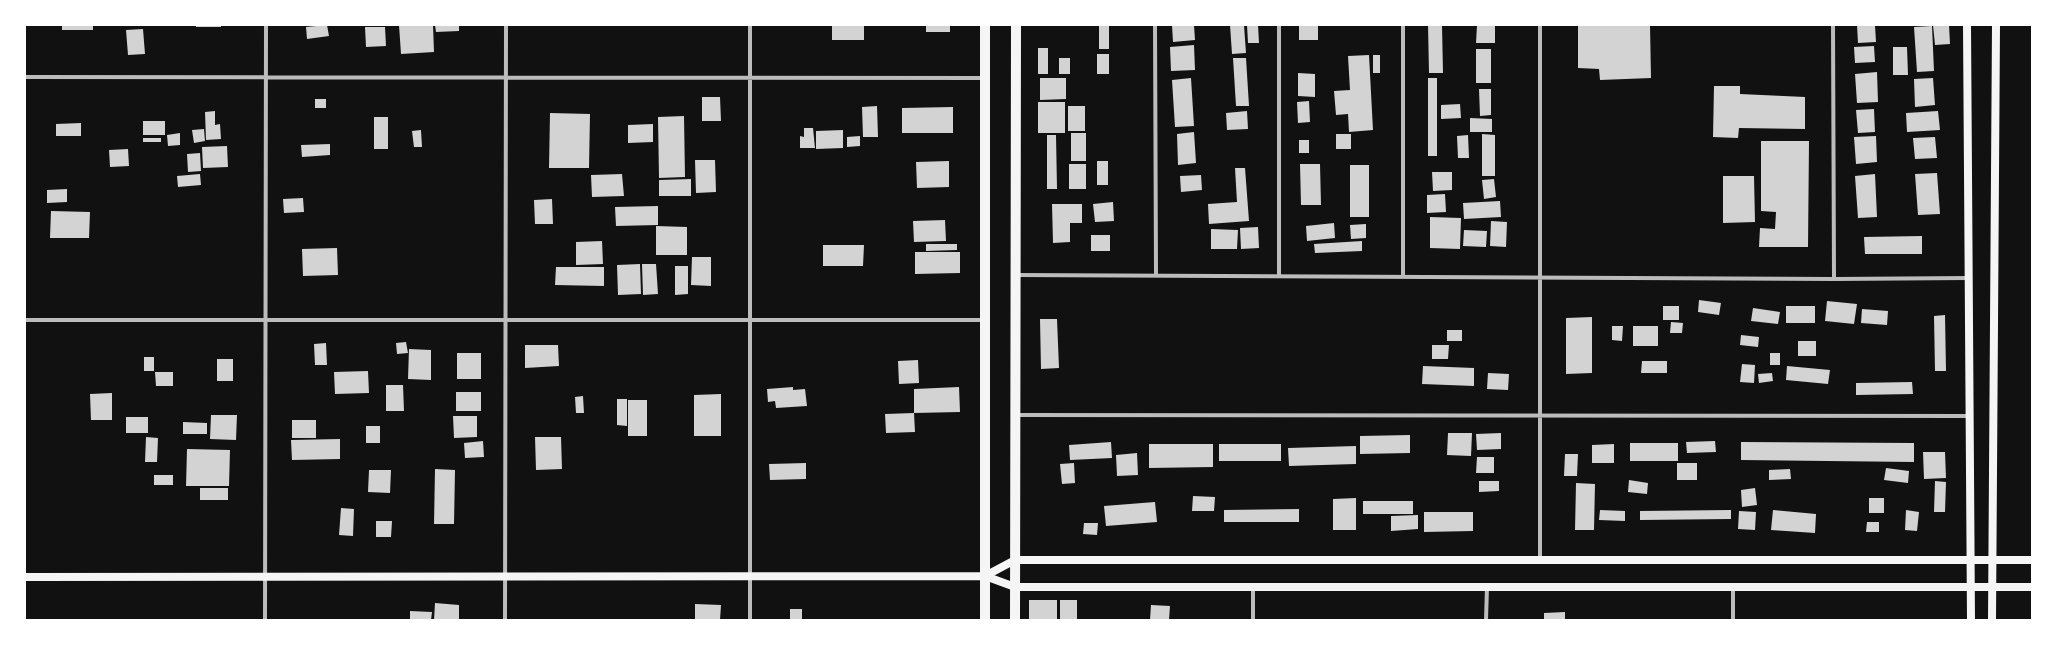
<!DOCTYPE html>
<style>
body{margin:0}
#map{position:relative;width:2057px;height:645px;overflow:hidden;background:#111;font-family:Helvetica,sans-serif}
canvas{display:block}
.frame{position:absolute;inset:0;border:26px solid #fff;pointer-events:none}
</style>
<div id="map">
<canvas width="2057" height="645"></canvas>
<div class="frame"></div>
</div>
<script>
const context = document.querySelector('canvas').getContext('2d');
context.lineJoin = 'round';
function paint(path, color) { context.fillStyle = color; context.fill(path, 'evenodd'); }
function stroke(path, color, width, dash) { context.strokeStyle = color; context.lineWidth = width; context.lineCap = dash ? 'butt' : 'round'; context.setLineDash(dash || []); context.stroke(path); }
const building = new Path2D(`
 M62,25h31v5h-31z
 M196,25h25v2h-25z
 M327,25l2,11 -22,3 -1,-12z
 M399,25h34l1,27 -33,2z
 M435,25h24v6l-23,1z
 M832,25h32v15h-32z
 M926,25h24v7h-24z
 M1099,25h10v24h-10z
 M1172,25h22l1,15 -22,2z
 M1230,25h14l2,28 -14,1z
 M1247,25h11l1,18h-11z
 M1299,25h19v15h-19z
 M1428,25h14l1,48h-14z
 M1477,25h18v18h-19z
 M1578,25h72l1,53 -51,2 -1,-11 -21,-1z
 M1857,25h18l1,17 -18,1z
 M1933,25h16l1,19 -15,1z
 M1932,26l2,45 -17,1 -3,-45z
 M365,27h20l1,19 -20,1z
 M143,29l2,25 -17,1 -2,-25z
 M1194,45l1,25 -24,1 -1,-24z
 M1874,46l1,16 -20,1 -1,-16z
 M1893,47h14l1,28h-15z
 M1038,48h10v26h-10z
 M1476,49h15v34h-15z
 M1097,54h12v20h-12z
 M1369,55l4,75 -24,2 -1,-18 -12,1 -2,-24 16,-1 -2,-34z
 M1373,55h7v18h-7z
 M1059,58h11v16h-11z
 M1233,58h13l3,48h-13z
 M1877,72l1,30 -21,1 -2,-29z
 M1298,73l17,1v23l-17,-1z
 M1040,78h26v21l-26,1z
 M1191,78l3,48 -19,1 -3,-47z
 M1428,78h9v78h-9z
 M1933,78l2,27 -20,2 -1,-28z
 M1714,86h26v8l65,3v32l-66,-1 -1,10 -25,-1z
 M1479,89h12v26l-11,1z
 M702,97h18l1,24h-19z
 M315,99h11v9h-11z
 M1309,101l1,21 -12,1 -1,-21z
 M1038,102h27v31h-27z
 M1460,104l1,14 -20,1v-14z
 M877,106l1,31h-15l-1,-30z
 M1068,106h17v25h-17z
 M953,107v26h-51v-25z
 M1874,109l1,23 -17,1 -2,-23z
 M215,111v14l5,-1 1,15 -15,1 -1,-28z
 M1247,111l1,18 -21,1 -1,-17z
 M1938,111l2,19 -33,2 -1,-19z
 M550,113l40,1 -1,54h-40z
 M684,116l1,61 -26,1 -1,-61z
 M374,117h14v32h-14z
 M1470,118l22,1v13h-22z
 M143,121h22v14h-22z
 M81,123v13h-25v-12z
 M653,124v18l-25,1v-18z
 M804,128h9l2,20h-15v-12l4,1z
 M204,129l1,12 -11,2 -2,-13z
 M421,130l1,17h-8l-2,-16z
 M843,130v18l-27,1v-18z
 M1194,132l2,31 -18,2 -1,-31z
 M180,133v12l-12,1 -1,-11z
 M1071,133h15v28h-15z
 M1336,134h15v15h-15z
 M1482,134l13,1v41h-13z
 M1047,135h9l1,54h-10z
 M1468,135l1,23h-11l-1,-22z
 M860,136v10l-13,1v-10z
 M1876,136l1,26 -21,2 -2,-27z
 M1935,137l2,21 -22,1 -2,-21z
 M143,138h18v4h-18z
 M1299,140h10v13h-10z
 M1761,141h48l-1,106h-49l1,-19 15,1 1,-17 -15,-1z
 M330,144v11l-28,2 -1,-12z
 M227,146l1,21 -25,1 -1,-21z
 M128,149l1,17 -19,1 -1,-17z
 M200,153l1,18 -13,1 -1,-18z
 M695,160h20l1,32 -20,1z
 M949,161v26l-32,1 -1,-26z
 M1097,161h11v24h-11z
 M1069,164h17v25h-17z
 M1300,164h20l1,41h-20z
 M1350,165h19v52h-19z
 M1235,168h10l4,53 -40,3 -1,-20 29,-2z
 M1432,172h20v18l-19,1z
 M1937,173l3,41 -22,1 -3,-41z
 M200,174l1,11 -23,2 -1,-11z
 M622,174l2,22 -32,1 -1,-22z
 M1875,174l2,43 -19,1 -3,-42z
 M1201,175l1,15 -21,2 -1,-16z
 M1723,176h31l1,46 -32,1z
 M691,179v17h-32v-16z
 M1494,179l2,18 -12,2 -2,-19z
 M67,189v13l-20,1v-13z
 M1445,194l1,18 -19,1v-18z
 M303,198l1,14 -20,1 -1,-14z
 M552,199l1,25h-18l-1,-24z
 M1500,201l1,16 -37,2 -1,-16z
 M1113,202l1,19 -19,1 -2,-18z
 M1052,204h30v19h-12v19l-17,1z
 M658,206v19l-42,1 -1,-19z
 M51,211l39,1 -1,26h-39z
 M1430,217l31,1 -1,31 -30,-1z
 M945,220l1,21 -32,1 -1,-21z
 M1491,221l16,1 -1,25 -16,-1z
 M1334,223l1,15 -28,3 -1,-15z
 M1366,224v14l-15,1 -1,-14z
 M656,226l31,1v28h-31z
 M1258,227l1,21 -18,1 -1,-21z
 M1211,229l27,1 -1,19h-26z
 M1464,230l23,1 -1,16 -23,-1z
 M1091,235h19v16h-19z
 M1922,236v18h-57l-1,-17z
 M602,241l1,23 -27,1v-23z
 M1362,241v10l-47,2 -1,-9z
 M926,244h31v6l-31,1z
 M823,245h41l-1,21h-40z
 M337,248l1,27 -35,1 -1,-27z
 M915,252h45v21l-45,1z
 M692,257h19v29l-20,-1z
 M640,264l1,30 -23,1 -1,-30z
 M642,264h14l2,30 -15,1z
 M675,266h13v28l-13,1z
 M556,267h48v19l-49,-1z
 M1699,300l22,3 -2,12 -21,-3z
 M1827,301l30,3 -3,20 -29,-3z
 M1663,306h16v14h-16z
 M1786,306h29v17h-29z
 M1753,308l27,4 -2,12 -27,-3z
 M1862,309l26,2 -1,14 -26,-2z
 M1945,315l1,56h-11l-1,-55z
 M1592,317v56l-26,1v-56z
 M1040,319h17l2,49 -18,1z
 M1671,322l12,1 -1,10h-12z
 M1612,326h11l-1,15 -10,-1z
 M1633,326h25v20h-25z
 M1447,330h15v11h-15z
 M1741,335l18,2 -1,10 -18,-2z
 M1798,341h18v15h-18z
 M406,342l2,11 -11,1 -1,-11z
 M326,343l1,22h-12l-1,-21z
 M525,345h33l1,21 -34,2z
 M1432,345h17l-1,14h-16z
 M409,349l22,1v30l-23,-1z
 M457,353h24v26h-24z
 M1770,353h10v12h-10z
 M144,357h10v14h-10z
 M217,359h16v22h-16z
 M918,360l1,23 -20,1 -1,-23z
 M1642,361h25v12h-26z
 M1742,364l13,1 -1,18 -14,-1z
 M1423,366l51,2v18l-52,-2z
 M1787,366l43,4 -2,14 -42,-4z
 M368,371l1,22 -34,1 -1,-22z
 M155,372h18v14h-17z
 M1488,373l21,1 -1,16 -21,-1z
 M1772,373l1,8 -14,2 -1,-9z
 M1912,382l1,12 -57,1v-12z
 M386,385h17l1,26h-18z
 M793,387v3l12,-1 2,17 -31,2 -1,-7 -7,1 -1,-13z
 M959,387l1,25 -46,1 1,19 -29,1 -1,-19 29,-1v-24z
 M456,392h25v19h-25z
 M112,393v27h-21l-1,-26z
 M721,394v42h-27v-41z
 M583,396l1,17h-8l-1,-16z
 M617,399h10v27l-10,-1z
 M628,400h19v36h-19z
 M211,415h26l-1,25 -26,-1z
 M453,416h24v21l-23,1z
 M126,417h22v16h-22z
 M292,420h24v18h-24z
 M183,422l24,1v11h-24z
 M366,426h14v17h-14z
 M1448,433h24l-1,23 -24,-1z
 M1501,433v16l-24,1 -1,-16z
 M1410,435v18l-50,1v-18z
 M146,437l12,1 -1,24h-12z
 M535,437h26l1,32 -26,1z
 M340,439v20l-48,1 -1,-20z
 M483,441l1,16 -19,1 -1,-15z
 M1715,441l1,11 -29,1 -1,-11z
 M1111,442l1,16 -42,2 -1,-15z
 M1741,442l173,1v19l-173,-2z
 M1630,443h48v18h-48z
 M1149,444h64v23l-64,1z
 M1219,444h62v17h-62z
 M1614,444v19h-22v-18z
 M1356,446v18l-67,2 -1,-18z
 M187,449l43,1 -1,36h-43z
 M1923,452h22l1,26 -22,1z
 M1137,453l1,22 -21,1 -1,-21z
 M1565,454h13l-1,22h-13z
 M1477,457h17v16h-18z
 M806,463v16l-36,1 -1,-16z
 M1074,463l1,20 -13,1 -2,-20z
 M1677,463h20v17h-20z
 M1886,468l23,3 -1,12 -24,-3z
 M435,469l20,1 -1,54h-20z
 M1790,469l1,10 -22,1v-10z
 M369,470h22l-1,23 -22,-1z
 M154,475h19v10h-19z
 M1629,480l19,3 -1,11 -19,-2z
 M1479,481h20v10l-20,1z
 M1935,481l11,1 -1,30h-11z
 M1576,483l19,1 -1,46h-19z
 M200,488h28v12h-28z
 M1755,488l2,17 -15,2 -1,-17z
 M1193,496l22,1 -1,14h-22z
 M1356,498v32h-23v-31z
 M1869,498h15v15h-15z
 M1363,501h50v13h-50z
 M1155,502l2,20 -51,4 -2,-20z
 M341,508l13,1 -1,27 -14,-1z
 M1299,509v13h-75v-12z
 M1600,510l25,1v10l-26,-1z
 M1731,510v9l-91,1v-9z
 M1773,510l43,4 -1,19 -44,-3z
 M1906,510l13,2 -2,19 -12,-1z
 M1739,511l17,1 -1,18 -17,-1z
 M1424,512h49v19l-49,1z
 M1418,515v14l-27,2v-15z
 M376,521h16l-1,16h-15z
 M1867,522h12v10h-13z
 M1084,523h14l-1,12 -14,-1z
 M1029,600h28v20h-28z
 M1060,600h17v20h-17z
 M435,603l24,2v15h-25z
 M695,604l26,1 -1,15h-25z
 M1151,605l19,1 -1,14h-19z
 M790,609h12v11h-12z
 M410,611l22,1 -1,8h-21z
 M1565,612v8h-21v-7z`);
const minor = new Path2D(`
 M1155,25l1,250
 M1279,25v251
 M1403,25v251
 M1540,25v535
 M1833,25l1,254
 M25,77l960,1
 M1016,275l818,4 135,-1
 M25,320h960
 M1016,415l953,1
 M1253,587v33
 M265,620l1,-595
 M505,620l1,-595
 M750,620v-595
 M1486,620l1,-33
 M1733,620v-33`);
const secondary = new Path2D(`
 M1967,25l4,595
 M985,576l30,-16h1017
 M25,577l960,-1 30,11h1017
 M1992,620l4,-595`);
const primary = new Path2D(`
 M985,620v-595
 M1015,620l1,-595`);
paint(building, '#d3d3d3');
stroke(minor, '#bcbcbc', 4);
stroke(secondary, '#f5f5f5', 8);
stroke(primary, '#f5f5f5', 10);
</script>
